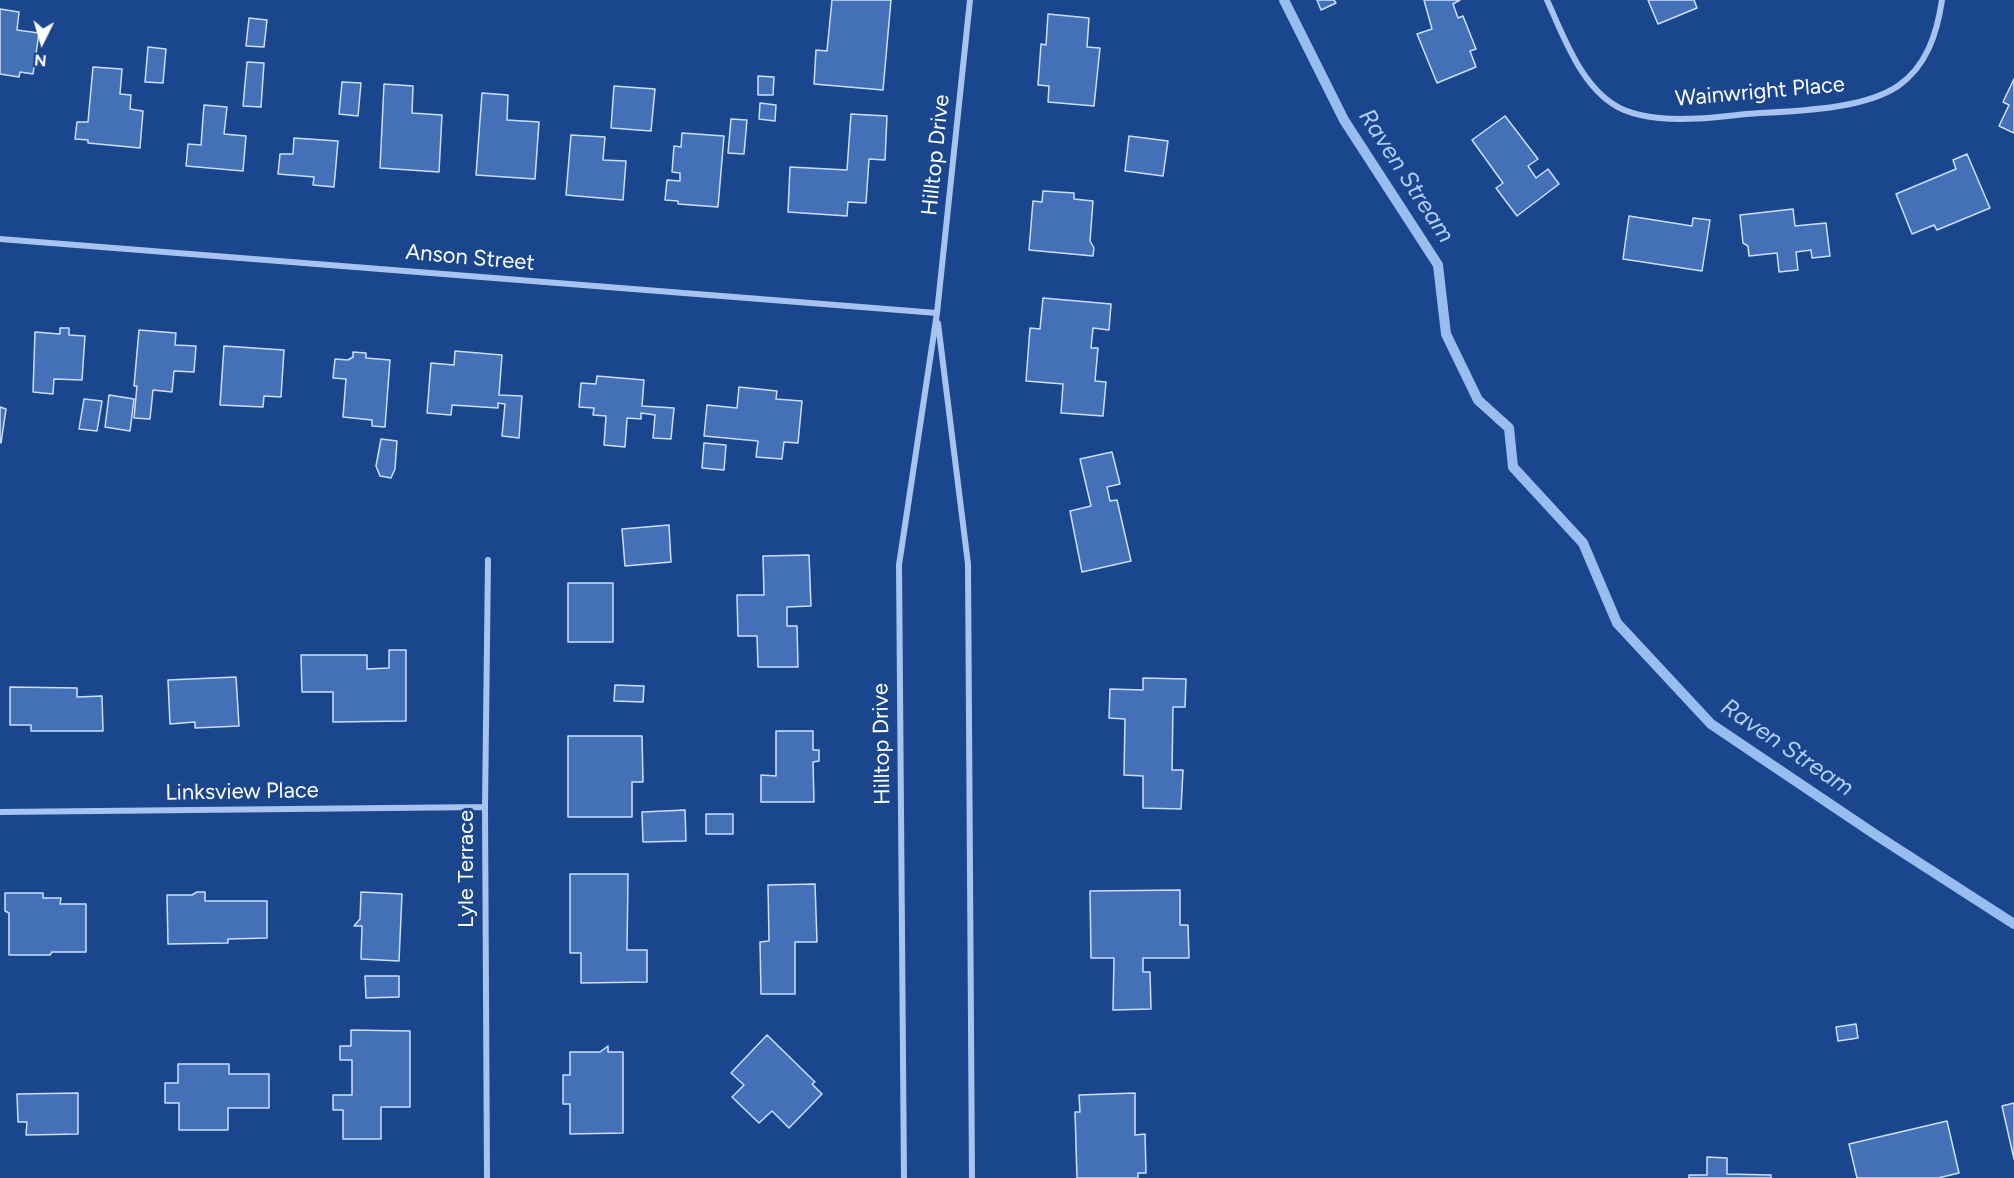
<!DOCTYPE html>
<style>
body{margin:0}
#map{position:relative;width:2014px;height:1178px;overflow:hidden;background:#1a468e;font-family:Figtree,sans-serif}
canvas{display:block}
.north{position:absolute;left:12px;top:12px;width:60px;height:60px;-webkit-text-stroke:4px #1a468e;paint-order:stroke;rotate:185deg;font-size:16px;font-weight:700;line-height:24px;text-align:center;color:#fff}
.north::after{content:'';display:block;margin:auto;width:21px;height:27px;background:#fff;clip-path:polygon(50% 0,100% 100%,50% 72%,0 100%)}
</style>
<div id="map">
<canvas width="2014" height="1178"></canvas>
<div class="north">N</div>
</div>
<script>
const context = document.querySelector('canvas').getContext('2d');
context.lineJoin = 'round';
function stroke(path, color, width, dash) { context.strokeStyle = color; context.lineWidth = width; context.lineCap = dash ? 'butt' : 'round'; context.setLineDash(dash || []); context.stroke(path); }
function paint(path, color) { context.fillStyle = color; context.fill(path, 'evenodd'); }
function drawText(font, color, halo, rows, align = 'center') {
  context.font = font + ' Figtree,sans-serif'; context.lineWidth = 6; context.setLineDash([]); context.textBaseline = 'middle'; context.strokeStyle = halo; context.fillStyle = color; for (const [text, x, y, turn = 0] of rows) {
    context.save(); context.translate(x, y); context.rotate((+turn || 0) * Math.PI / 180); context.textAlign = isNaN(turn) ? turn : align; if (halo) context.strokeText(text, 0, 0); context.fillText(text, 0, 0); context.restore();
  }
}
const stream = new Path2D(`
 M1284,0l60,120 94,145 8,69 32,66 31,28 4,39 70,76 34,80 94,101 165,111 138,89`);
const building = new Path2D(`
 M832,0h59l-8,90 -69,-6 2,-34 11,1z
 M1317,0h17l2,3 -15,7z
 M1424,0h36l-7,4 5,14 5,-2 13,33 -6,2 6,16 -39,16 -20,-49 15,-5z
 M1648,0h46l3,8 -39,16z
 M0,9l19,3 -2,18 22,3 -6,41 -13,-2 -1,5 -19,-3z
 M1048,14l41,4 -2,29 13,1 -6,58 -46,-4 1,-16 -11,-1 3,-41 5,1z
 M249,18l18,2 -3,27 -18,-1z
 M148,47l18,2 -3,34 -18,-1z
 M247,62l17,1 -3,44 -18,-1z
 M93,67l29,2 -2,25 11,1 -1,14 13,2 -3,37 -52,-5v-3l-13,-1 2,-17h11z
 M758,76l16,1 -1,18h-15z
 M2014,79v54l-15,-7 10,-21 -6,-3z
 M342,82l19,1 -3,33 -19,-2z
 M384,84l29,2 -1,27 30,2 -3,57 -59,-4z
 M614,86l41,3 -4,42 -40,-3z
 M482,93l26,2 -1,25 32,2 -4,57 -59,-4z
 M760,103l16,2 -1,16 -16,-2z
 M204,105l23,2 -3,27 22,2 -3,35 -57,-5 2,-22 13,1z
 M851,114l36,2 -2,44 -16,-1 -3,44 -18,-1 -1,14 -59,-4 2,-45 57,3z
 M1505,116l33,43 -10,7 8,12 12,-9 11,15 -42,32 -21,-28 7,-5 -31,-43z
 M731,119l16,1 -3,34 -16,-1z
 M682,133l42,3 -6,71 -40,-3v-3l-13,-1 2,-20 13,1v-8l-8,-1 2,-26 7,1z
 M571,135l34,2 -2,23 23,1 -3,39 -57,-5z
 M1129,136l39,5 -5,35 -38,-5z
 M294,138l44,3 -4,46 -21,-2 1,-8 -36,-3 2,-20h13z
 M1967,154l23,54 -53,22 -3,-5 -22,9 -16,-40 60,-25 -3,-9z
 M1043,191l31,2v6l19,2 -3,40 4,7 -1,8 -64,-6 4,-49 9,1z
 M1793,209l2,17 31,-3 4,33 -18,2 -1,-8 -15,2 2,18 -19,2 -2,-19 -28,3 -1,-10 -5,-3 -3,-28z
 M1629,216l63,10 1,-8 17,2 -8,51 -79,-12z
 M1043,298l68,6 -2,26 -16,-2 -2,20h7l-3,33 11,1 -3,34 -42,-3 2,-29 -37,-3 4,-53 10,1z
 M60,328h9v7l16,1 -3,44 -28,-1 -1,15 -20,-2 2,-60 25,2z
 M139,330l37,3 -1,12 21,1 -2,26 -20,-1 -2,21 -19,-2 -3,29 -16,-1 3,-32h-3z
 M224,346l60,4 -3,47 -17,-1 -1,11 -43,-2z
 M455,351l47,4 -3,40 23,1 -3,42 -17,-2 3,-32 -7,-1v5l-46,-3 -1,10 -24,-2 4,-50 23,2z
 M353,352l13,1v5l24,2 -5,67 -13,-1v-6l-29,-3 3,-38 -13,-1 2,-19 13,1 5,-3z
 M597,376l47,4 -2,26 32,2 -3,31 -18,-1 2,-23 -14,-2v6l-14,-1 -2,29 -21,-2 2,-29 -13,-1 1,-7 -15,-1 2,-24 15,1z
 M739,387l38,4 -1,8 26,2 -4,42 -14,-1 -2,17 -26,-2 2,-16 -54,-5 3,-31 30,3z
 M109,395l25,4 -4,32 -25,-4z
 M84,399l18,2 -5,30 -18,-2z
 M0,407l6,2 -5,34 -1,-1z
 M381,439l16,2 -2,28 -4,9 -11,-2 -4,-10z
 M704,443l22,2 -2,25 -22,-2z
 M1112,452l8,32 -13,3 3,14 7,-1 14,61 -49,11 -12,-61 21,-5 -11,-47z
 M669,525l2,37 -46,4 -3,-37z
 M809,555l2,51 -24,1v19h10l1,41h-40l-1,-31h-19l-1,-41h27l-1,-39z
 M568,583h45v59h-45z
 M389,650h17v71l-73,1v-30h-31l-1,-37h66v14l22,-1z
 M236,677l3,49 -44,2v-6l-25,2 -2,-44z
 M1143,678l43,1 -1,28h-12l-1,63h11l-2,39 -38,-1v-32l-19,-1 1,-56 -16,-1 1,-29 33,1z
 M615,685l29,1 -1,16 -29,-1z
 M10,687l67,1v9l25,-1 1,35h-72v-6h-21z
 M776,731h37v19h6v11l-6,1 1,40h-53v-27l15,1z
 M568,736h74l1,46h-11v35h-64z
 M685,810l1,31 -43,1 -1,-30z
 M706,814h27v20h-27z
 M570,874h58l-1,76h20v32l-66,1v-30h-11z
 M815,884l2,58h-22v52h-34l-1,-52 9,-1 -1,-56z
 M1180,890v35h8l1,33h-46v14h7l1,37 -38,1 1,-52h-23l-1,-67z
 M197,892h8v9h62v37l-39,1v4l-60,1 -1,-49h25z
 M361,892l41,2 -3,67 -38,-2 1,-33h-8l6,-7z
 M5,893h38v5h18l-1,6h26v48h-34l-2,3h-41v-42l-4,-2z
 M365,976h34v21l-33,1z
 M1856,1024l2,14 -20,3 -2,-14z
 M351,1030l59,1v76h-29v32h-38v-29h-10v-15h19v-35h-12v-14h11z
 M767,1035l48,47 -3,2 10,10 -33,34 -17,-17 -13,12 -27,-26 12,-12 -13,-12z
 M608,1046v6h15v81l-53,1v-30h-7v-29h7v-23h30z
 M178,1064h51v10h40v34h-41v22h-49v-27h-14v-20h13z
 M78,1093v41l-52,1 1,-13h-9l-1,-28z
 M1135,1093v42l10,-1 1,39h-8v5h-61l-2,-66h5l-1,-17z
 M2014,1103v56l-12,-53z
 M1947,1121l12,52 -21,5h-81l-8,-34z
 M1707,1157l20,1v16l44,1v3h-82v-3h18z`);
const minor = new Path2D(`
 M1547,0c17,37 36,93 77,110 10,4 25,7 35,8 29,3 58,-1 87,-4 43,-3 115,-3 152,-28 29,-20 39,-53 44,-86
 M0,239l937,74
 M938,323l30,241 4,614
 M0,812l485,-5
 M487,1178l-2,-371 3,-247
 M904,1178l-5,-613 38,-252 33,-313`);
const streetNames = [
 ["Wainwright Place",1760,92,-5],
 ["Hilltop Drive",936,155,-84],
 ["Anson Street",470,258,5],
 ["Hilltop Drive",882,744,-91],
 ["Linksview Place",242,792,-1],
 ["Lyle Terrace",467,869,-90]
];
const waterNames = [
 ["Raven Stream",1406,176,57],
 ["Raven Stream",1787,748,34]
];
stroke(stream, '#9abdf0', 10);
paint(building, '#4370b6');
stroke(building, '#cddffa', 1.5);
stroke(minor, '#a7c3ee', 6);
drawText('22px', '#fff', '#1a468e', streetNames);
drawText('italic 24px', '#b3cef5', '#1a468e', waterNames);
</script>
